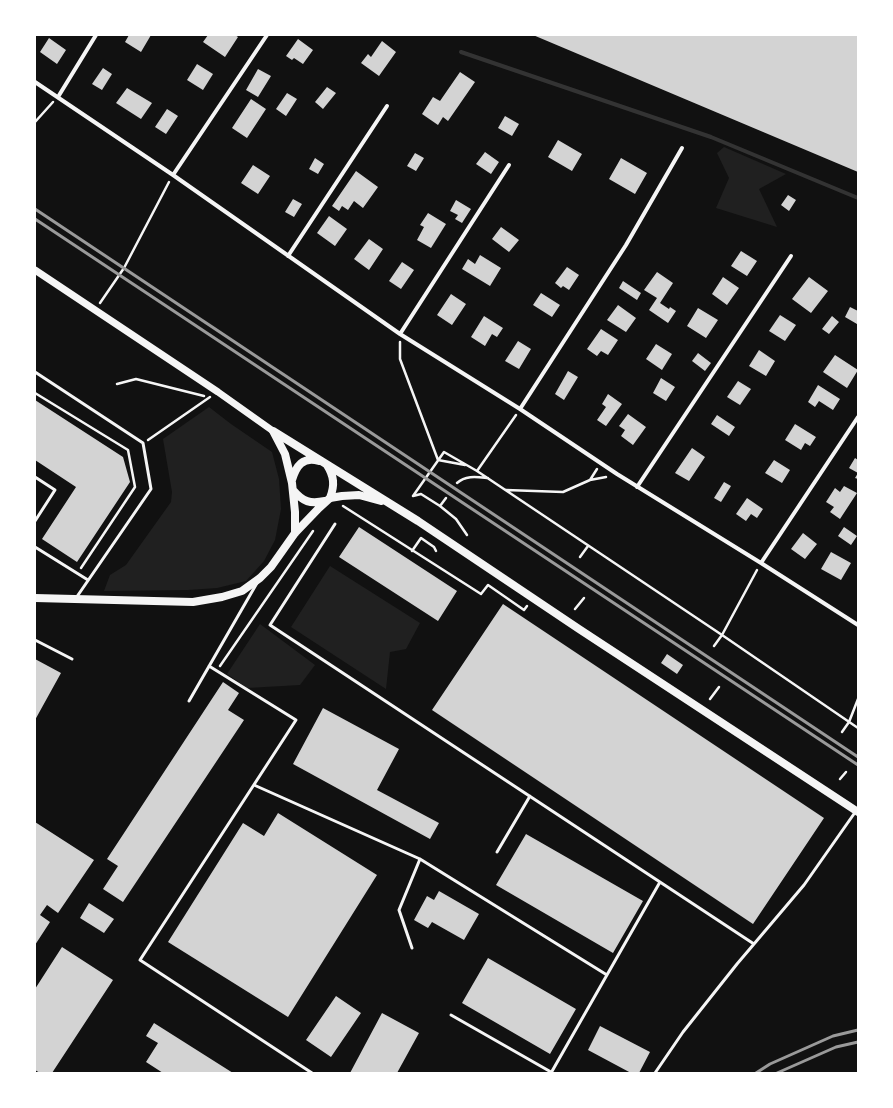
<!DOCTYPE html>
<style>
body{margin:0}
#map{position:relative;width:893px;height:1108px;overflow:hidden;background:#111;font-family:"Noto Serif",serif}
canvas{display:block}
.frame{position:absolute;inset:0;border:36px solid #fff;pointer-events:none}
</style>
<div id="map">
<canvas width="893" height="1108"></canvas>
<div class="frame"></div>
</div>
<script>
const context = document.querySelector('canvas').getContext('2d');
context.lineJoin = 'round';
function paint(path, color) { context.fillStyle = color; context.fill(path, 'evenodd'); }
function stroke(path, color, width, dash) { context.strokeStyle = color; context.lineWidth = width; context.lineCap = dash ? 'butt' : 'round'; context.setLineDash(dash || []); context.stroke(path); }
const green = new Path2D(`
 M724,147l62,27 -27,15 18,38 -61,-19 13,-30 -12,-25z
 M209,407l22,17 41,28 7,27 2,30 -6,31 -11,21 -18,20 -29,7 -29,2 -84,1 6,-16 16,-10 45,-63 1,-10 -9,-53z
 M330,566l90,57 -14,26 -16,3 -4,37 -95,-62z
 M260,624l55,41 -15,20 -53,3 -20,-14z`);
const stream = new Path2D(`
 M461,52l250,85 147,61`);
const building = new Path2D(`
 M129,35h22l-10,17 -16,-10z
 M208,35h27l3,2 -13,20 -22,-15z
 M533,35h325v137z
 M49,38l17,12 -9,14 -17,-12z
 M298,39l15,11 -10,14 -9,-6 -2,2 -6,-4z
 M382,41l14,11 -17,24 -18,-13 7,-9 3,3z
 M197,64l16,10 -10,16 -16,-10z
 M103,68l9,6 -10,16 -10,-6z
 M258,69l13,7 -13,21 -12,-7z
 M460,72l15,10 -27,39 -5,-4 -5,8 -16,-11 11,-17 7,4z
 M327,87l9,6 -13,16 -8,-7z
 M127,88l25,15 -11,16 -25,-16z
 M287,93l10,6 -11,17 -10,-7z
 M251,99l15,10 -19,29 -15,-10z
 M167,109l11,7 -12,18 -11,-7z
 M505,116l14,8 -7,12 -14,-8z
 M558,140l24,14 -10,17 -24,-14z
 M485,152l14,10 -8,12 -15,-10z
 M415,153l9,5 -8,13 -9,-5z
 M315,158l9,6 -6,10 -9,-5z
 M621,158l26,15 -12,21 -26,-15z
 M253,165l17,11 -12,18 -17,-11z
 M356,171l22,16 -15,21 -9,-7 -6,9 -6,-4 -3,5 -7,-5z
 M788,195l8,5 -7,11 -8,-6z
 M293,199l9,5 -8,13 -9,-5z
 M456,200l15,9 -9,14 -7,-4 3,-4 -8,-4z
 M428,213l18,11 -15,24 -14,-8 7,-13 -4,-2z
 M329,216l18,13 -12,17 -18,-13z
 M501,227l18,13 -10,12 -17,-13z
 M369,239l14,10 -14,21 -15,-11z
 M741,251l16,10 -10,15 -16,-10z
 M480,255l21,13 -11,18 -28,-17 6,-10 7,5z
 M402,262l12,8 -13,19 -12,-8z
 M567,267l12,8 -10,15 -6,-4 -2,2 -6,-5z
 M657,272l16,11 -13,20 9,6 1,-2 6,4 -8,12 -19,-13 8,-12 -13,-8z
 M723,277l16,11 -12,17 -15,-11z
 M809,277l19,14 -17,22 -19,-14z
 M623,281l18,12 -4,7 -18,-12z
 M541,293l19,12 -8,12 -19,-12z
 M451,294l15,10 -14,21 -15,-10z
 M618,305l18,13 -10,14 -19,-12z
 M850,307l8,4v11l-1,2 -12,-7z
 M698,308l20,12 -12,18 -19,-12z
 M780,315l16,10 -11,16 -16,-10z
 M484,316l19,12 -6,9 -5,-3 -7,12 -14,-9z
 M832,316l7,6 -10,12 -7,-5z
 M601,329l17,11 -10,15 -7,-4 -4,5 -10,-7z
 M518,341l13,8 -12,20 -14,-8z
 M656,344l16,10 -10,16 -16,-11z
 M759,350l16,11 -9,15 -17,-10z
 M698,353l13,10 -6,8 -13,-10z
 M835,355l23,15 -11,18 -24,-16z
 M568,371l10,6 -14,23 -9,-6z
 M661,378l14,9 -9,14 -13,-8z
 M738,381l13,8 -11,16 -13,-8z
 M818,385l22,14 -7,11 -14,-9 -4,6 -7,-5z
 M608,394l14,10 -16,22 -9,-6 9,-13 -4,-3z
 M35,400l88,57 7,25 -53,80 -35,-23 34,-52 -41,-27z
 M628,414l18,13 -13,18 -12,-9 4,-6 -6,-4z
 M717,415l18,12 -6,9 -18,-12z
 M795,424l21,13 -6,9 -5,-3 -4,7 -16,-10z
 M692,448l13,9 -16,24 -14,-8z
 M855,458l3,2v19l-3,-1 3,-5 -9,-5z
 M774,460l16,10 -8,13 -17,-10z
 M724,482l7,4 -10,16 -7,-4z
 M844,486l13,7 -17,26 -10,-7 4,-5 -8,-5 9,-14 5,4z
 M747,498l16,11 -6,9 -6,-4 -5,7 -10,-7z
 M359,527l98,64 -19,30 -99,-64z
 M844,527l13,9 -6,9 -13,-9z
 M803,533l14,11 -12,15 -14,-10z
 M831,552l20,11 -10,17 -20,-11z
 M503,604l321,214 -71,106 -321,-214z
 M667,654l16,11 -6,9 -16,-11z
 M35,659l26,14 -26,47z
 M223,682l16,11 -11,17 16,10 -121,182 -20,-13 15,-23 -11,-7z
 M323,708l76,41 -22,41 62,33 -9,16 -137,-75z
 M278,813l99,62 -89,142 -120,-75 75,-119 21,13z
 M35,822l59,38 -36,53 -11,-8 -7,10 10,7 -15,23z
 M526,834l117,67 -30,52 -117,-68z
 M439,891l40,23 -15,26 -32,-18 -4,6 -14,-8 13,-24 7,4z
 M89,903l25,16 -10,14 -24,-15z
 M62,947l51,33 -61,93h-12l-5,-3v-81z
 M488,958l88,51 -26,45 -88,-51z
 M336,996l25,17 -30,44 -25,-17z
 M382,1013l37,20 -22,40h-47z
 M154,1023l79,50h-70l-17,-11 12,-19 -12,-7z
 M600,1026l50,26 -11,21h-8l-43,-23z`);
const path = new Path2D(`
 M35,122l18,-20
 M100,303l24,-35 45,-86
 M400,342v17l38,101
 M117,384l19,-5 68,17
 M35,393l93,57 7,37 -54,81
 M148,440l62,-43
 M438,460l27,5
 M477,471l39,-56
 M590,480l7,-11
 M457,483c9,-8 20,-6 31,-5
 M506,490l57,2 27,-12 16,-3
 M413,496l31,-44 33,19 245,164 136,93
 M413,496l8,-2 19,12 16,13 11,16
 M343,506l138,88 7,-9 36,25 3,-4
 M440,506l6,-8
 M412,551l9,-13 13,9 2,4
 M580,557l8,-11
 M575,609l9,-11
 M714,646l8,-11 35,-65
 M220,666l93,-135
 M710,699l9,-12
 M842,732l7,-10 9,-23
 M840,779l6,-7`);
const service = new Path2D(`
 M35,372l108,71 8,46 -75,109
 M35,477l20,13 -20,31
 M335,524l-65,101 484,319
 M35,547l53,33
 M35,640l37,19
 M209,666l87,54 -156,240 172,113
 M189,701l68,-118
 M254,785l166,74 187,116
 M497,852l33,-56
 M412,948l-13,-38 21,-51
 M451,1015l100,57
 M551,1073l109,-191
 M655,1073l28,-41 54,-68 67,-79 52,-74`);
const minor = new Path2D(`
 M35,82l138,93 227,159 120,75 97,65 144,89 97,62
 M58,97l38,-62
 M173,175l94,-140
 M288,256l99,-150
 M400,334l109,-169
 M520,409l106,-164 56,-97
 M637,487l154,-231
 M761,563l97,-146`);
const tertiary = new Path2D(`
 M35,270l183,122 55,39`);
const secondary = new Path2D(`
 M327,465c7,11 8,20 3,33
 M292,480c4,-14 11,-24 27,-19
 M293,490c10,12 17,14 32,11
 M295,533v-21l-3,-29 -7,-29 -12,-23 145,90 161,108 279,183
 M35,598l158,4 29,-5 20,-6 18,-13 11,-11 24,-34 24,-25 11,-10 12,-2 17,-1 22,6`);
const rail = new Path2D(`
 M35,209l823,548
 M35,219l823,546
 M756,1073l14,-9 63,-28 25,-6
 M777,1073l59,-26 22,-5`);
paint(green, '#202020');
stroke(stream, '#333', 4);
paint(building, '#d3d3d3');
stroke(path, '#f5f5f5', 2.5);
stroke(service, '#f5f5f5', 3);
stroke(minor, '#f5f5f5', 4);
stroke(tertiary, '#f5f5f5', 7);
stroke(secondary, '#f5f5f5', 8);
stroke(rail, '#9a9a9a', 3);
</script>
